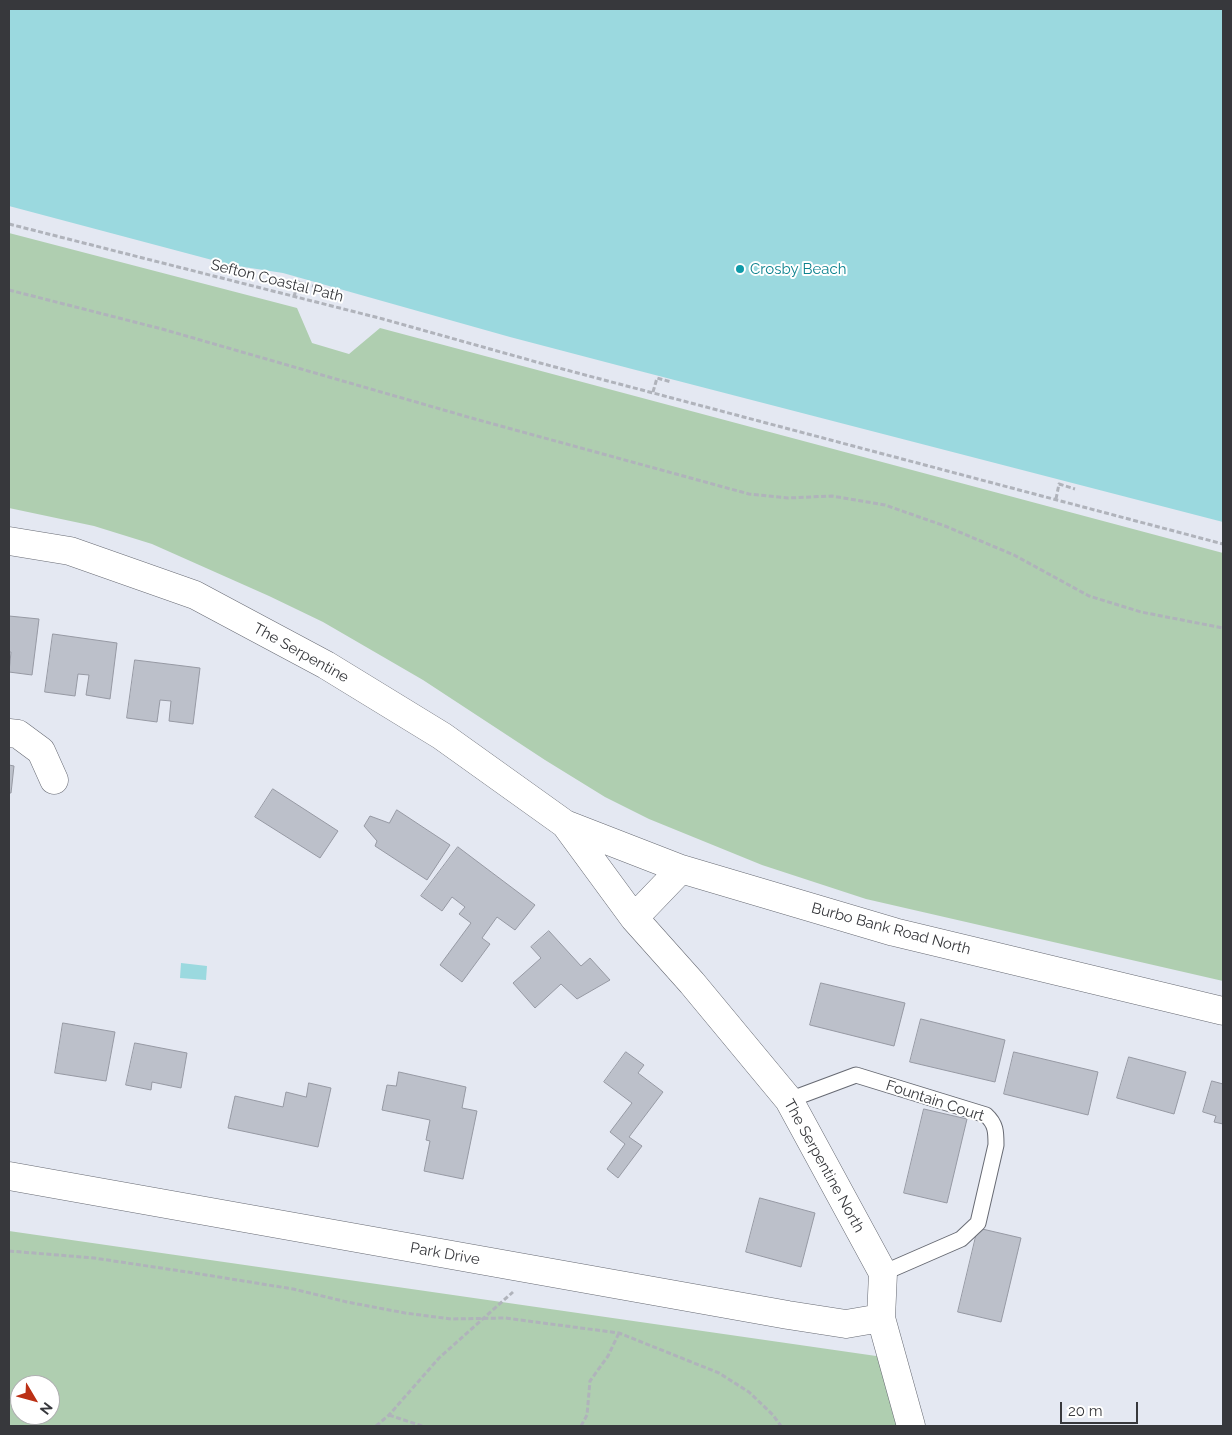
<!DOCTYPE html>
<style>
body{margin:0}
#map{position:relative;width:1232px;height:1435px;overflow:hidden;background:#e4e8f2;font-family:Raleway,sans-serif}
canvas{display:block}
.frame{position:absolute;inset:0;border:10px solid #37383c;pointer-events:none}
.north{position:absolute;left:10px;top:1375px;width:50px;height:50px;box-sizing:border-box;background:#fff;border:1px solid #afafb1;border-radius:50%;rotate:127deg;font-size:14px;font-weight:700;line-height:20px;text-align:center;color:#37383c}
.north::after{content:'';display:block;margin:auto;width:18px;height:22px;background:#bb3015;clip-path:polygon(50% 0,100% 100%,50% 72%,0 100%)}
.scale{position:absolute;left:1060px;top:1402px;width:78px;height:22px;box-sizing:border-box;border:2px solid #37383c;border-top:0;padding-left:6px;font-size:15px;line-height:18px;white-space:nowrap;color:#37383c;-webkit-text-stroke:4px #fff;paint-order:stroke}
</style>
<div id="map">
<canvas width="1232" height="1435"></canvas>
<div class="frame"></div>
<div class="north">N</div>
<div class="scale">20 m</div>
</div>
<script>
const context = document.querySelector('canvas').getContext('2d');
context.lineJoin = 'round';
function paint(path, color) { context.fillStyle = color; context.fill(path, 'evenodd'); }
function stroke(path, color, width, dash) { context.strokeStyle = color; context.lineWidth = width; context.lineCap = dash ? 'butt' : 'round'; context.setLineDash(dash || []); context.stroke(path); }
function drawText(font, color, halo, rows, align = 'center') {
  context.font = font + ' Raleway,sans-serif'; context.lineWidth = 4; context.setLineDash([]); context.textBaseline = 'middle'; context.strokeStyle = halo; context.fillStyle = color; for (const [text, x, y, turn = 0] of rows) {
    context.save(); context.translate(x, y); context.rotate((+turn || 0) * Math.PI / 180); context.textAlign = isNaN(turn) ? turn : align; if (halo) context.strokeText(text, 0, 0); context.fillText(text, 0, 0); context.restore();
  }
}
const green = new Path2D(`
 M9,233l288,75 15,35 37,11 31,-26 843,225v428l-357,-82 -104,-34 -113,-46 -44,-22 -60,-37 -122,-80 -100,-58 -54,-26 -117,-52 -58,-18 -85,-18z
 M9,1231l881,127 21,68h-902zM20,1385h30v30h-30z`);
const water = new Path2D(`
 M9,9h1214v513l-591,-153 -122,-32 -227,-64 -52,-8 -222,-59z
 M181,963l26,3 -1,14 -26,-2z`);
const building = new Path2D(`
 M9,616l30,3 -7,56 -23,-3 2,-20h-2z
 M53,634l64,9 -7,56 -24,-4 3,-20 -11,-1 -3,22 -30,-4z
 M135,660l65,8 -7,56 -24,-3 2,-20 -11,-1 -3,22 -30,-4z
 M9,765l5,1 -3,27h-2z
 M273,789l65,42 -18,27 -65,-41z
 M397,810l53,35 -23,35 -52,-34 2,-5 -13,-15 6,-10 19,7z
 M458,847l77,58 -20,25 -18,-13 -15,21 8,6 -28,38 -22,-17 31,-42 -12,-9 6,-7 -13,-10 -10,14 -21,-15z
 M549,931l32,35 9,-8 20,22 -33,19 -16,-15 -26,24 -22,-25 28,-25 -10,-11z
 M821,983l84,20 -11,43 -84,-21z
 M921,1019l84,21 -10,42 -85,-20z
 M63,1023l52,9 -9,49 -51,-8z
 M135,1043l52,10 -6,35 -29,-6 -1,8 -25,-5z
 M626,1052l18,13 -6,8 25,19 -34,45 13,9 -24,32 -11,-9 18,-25 -15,-12 22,-29 -28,-21z
 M1014,1052l84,20 -10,43 -84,-21z
 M1129,1057l57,15 -12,42 -57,-16z
 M399,1072l67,15 -4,21 15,3 -14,68 -39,-8 6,-30 -4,-1 4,-20 -48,-10 5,-25 9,1z
 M1212,1081l11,3v40l-9,-2 2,-6 -13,-4z
 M309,1083l22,5 -13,59 -90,-19 7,-32 48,11 3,-15 20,5z
 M924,1109l43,10 -20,84 -43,-10z
 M760,1198l55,15 -14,54 -55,-15z
 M978,1228l43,10 -20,84 -43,-10z`);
const path = new Path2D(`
 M9,224l374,95 157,44 683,181
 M9,290l153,39 313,90 274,75 39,4 44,-2 53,9 60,21 69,29 75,41 52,16 82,16
 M294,297l4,-15 15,4
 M653,392l4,-14 14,4
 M1056,499l3,-15 16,5
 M9,1251l85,7 100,15 99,16 54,13 58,11 46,6 54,-1 114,15 100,40 30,19 24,23 8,11
 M389,1415l33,11
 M376,1426l13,-11 50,-57 74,-66
 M581,1426l6,-11 3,-34 18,-25 11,-23`);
const service = new Path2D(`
 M789,1100l67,-25 130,40c10,9 10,17 10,30l-18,78 -17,16 -78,34`);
const minor = new Path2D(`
 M9,541l61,10 125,44 131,70 116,71 123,88 116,45 213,63 329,79
 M9,733l9,1 23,17 13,29
 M565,824l69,94 58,65 97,117 94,173 -2,45 30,108
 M634,918l47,-49
 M9,1176l779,139 58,9 35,-6`);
const markers = [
 [740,269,5,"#0f9aa8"]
];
const cultureNames = [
 ["Crosby Beach",750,269]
];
const streetNames = [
 ["Sefton Coastal Path",277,281,14],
 ["The Serpentine",301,653,29],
 ["Burbo Bank Road North",891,929,15],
 ["Fountain Court",935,1101,18],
 ["The Serpentine North",824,1166,61],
 ["Park Drive",445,1254,10]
];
paint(green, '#afceb0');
paint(water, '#9bd9df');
paint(building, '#bcc0ca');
stroke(building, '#9699a3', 1);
stroke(service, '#676a73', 17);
stroke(minor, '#676a73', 29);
stroke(path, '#b0b3bb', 3, [5, 2.5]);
stroke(service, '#fff', 15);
stroke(minor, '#fff', 28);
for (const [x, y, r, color] of markers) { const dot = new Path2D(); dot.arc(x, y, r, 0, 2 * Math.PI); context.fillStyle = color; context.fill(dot); stroke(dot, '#fff', 2); }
drawText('15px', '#0d838f', '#fff', cultureNames, 'left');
drawText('15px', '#37383c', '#fff', streetNames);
</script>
